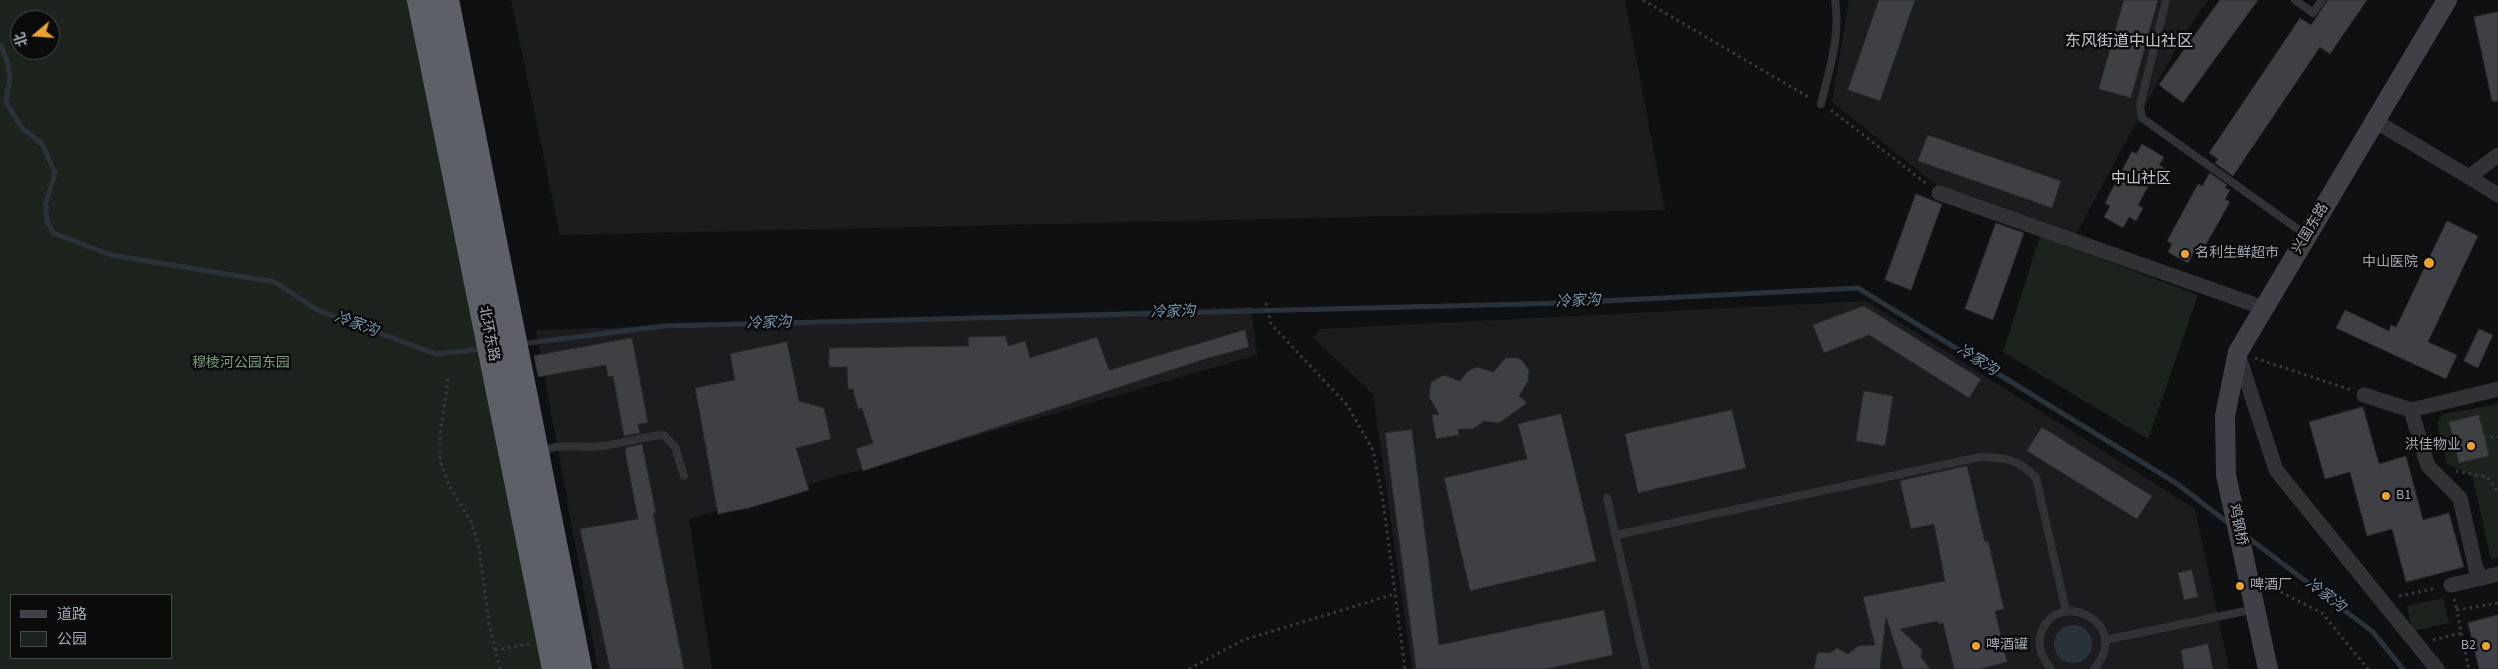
<!DOCTYPE html>
<meta charset="utf-8">
<style>
body{margin:0}
#map{position:relative;width:2498px;height:669px;overflow:hidden;background:#0f1011;font-family:"Source Sans 3","Noto Sans SC",sans-serif}
canvas{display:block}
.legend{position:absolute;left:10px;top:594px;width:162px;height:65px;box-sizing:border-box;background:#0b0b0c;border:1px solid #47494e;margin:0;padding:6px 9px;list-style:none;font-size:15px;color:#a1a7b1}
.legend li{display:flex;align-items:center;gap:10px;height:25px}
.legend b{width:25px;border:1px solid #47494e}
.north{position:absolute;left:10px;top:10px;width:50px;height:50px;box-sizing:border-box;background:#0b0b0c;border:1px solid #47494e;border-radius:50%;rotate:252deg;font-size:14px;font-weight:700;line-height:20px;text-align:center;color:#a1a7b1}
.north::after{content:'';display:block;margin:auto;width:18px;height:22px;background:#eaa42e;clip-path:polygon(50% 0,100% 100%,50% 72%,0 100%)}
</style>
<div id="map">
<canvas width="2498" height="669"></canvas>
<ul class="legend">
<li><b style="height:6px;background:#3f4146"></b>道路</li>
<li><b style="height:14px;background:#1c231d"></b>公园</li>
</ul>
<div class="north">北</div>
</div>
<script>
const context = document.querySelector('canvas').getContext('2d');
context.lineJoin = 'round';
function paint(path, color) { context.fillStyle = color; context.fill(path, 'evenodd'); }
function stroke(path, color, width, dash) { context.strokeStyle = color; context.lineWidth = width; context.lineCap = dash ? 'butt' : 'round'; context.setLineDash(dash || []); context.stroke(path); }
function drawText(font, color, halo, rows, align = 'center') {
  context.font = font + ' "Source Sans 3","Noto Sans SC",sans-serif'; context.lineWidth = 5; context.setLineDash([]); context.textBaseline = 'middle'; context.strokeStyle = halo; context.fillStyle = color; for (const [text, x, y, turn = 0] of rows) {
    context.save(); context.translate(x, y); context.rotate((+turn || 0) * Math.PI / 180); context.textAlign = isNaN(turn) ? turn : align; if (halo) context.strokeText(text, 0, 0); context.fillText(text, 0, 0); context.restore();
  }
}
const built = new Path2D(`
 M511,0h1114l40,210 -1105,25z
 M1849,0h359l-28,41 -105,195 -135,-48 -108,-86z
 M1866,301l329,208 34,160h-817l-39,-275 -60,-56 7,-9z
 M1251,307l6,48 -568,164 23,150h-114l-62,-339z`);
const green = new Path2D(`
 M0,0h414l135,669h-549zM20,20h30v30h-30zM11,595h160v63h-160z
 M2040,236l158,59 -50,144 -145,-87z
 M2498,404v154l-7,1 -19,-84 -25,-11 -10,-41 6,-9z
 M2443,598l6,25 -37,8 -5,-25z`);
const water = new Path2D(`
 M2054 644a19 19 0 1 1 38 0a19 19 0 1 1-38 0Z`);
const stream = new Path2D(`
 M1,45l7,19 2,14 -4,24 15,25 21,17 13,29 -10,33 3,17 5,10 58,22 164,27 42,28 119,44 47,-5
 M521,344l142,-18 901,-23 294,-15 318,195 55,42
 M2246,536l127,96 30,37`);
const building = new Path2D(`
 M1879,0h36l-35,101 -32,-11z
 M2124,0h34l-27,98 -32,-9z
 M2220,0h38l-75,103 -24,-18z
 M2328,0h39l-37,54 -10,-7 -87,129 -18,-13 3,-4 -9,-6 91,-135 11,7z
 M2498,12v89h-6l-18,-84z
 M1928,135l133,46 -9,27 -134,-47z
 M2142,144l22,13 -5,8 7,4 -8,16 -7,-4 -13,24 5,3 -7,13 -7,-4 -6,11 -19,-11 6,-11 -5,-3 27,-52 4,3z
 M2210,173l17,12 -2,3 5,2 -5,9 5,3 -30,53 -6,-3 -6,11 -20,-11 4,-8 -5,-3 31,-57 4,2z
 M1916,194l26,10 -31,86 -26,-10z
 M2447,221l31,15 -50,106 29,13 -11,24 -110,-51 9,-18 44,21 2,-6 5,2z
 M1996,223l28,10 -31,87 -28,-11z
 M1864,306l117,73 -12,19 -100,-63 -45,18 -11,-28z
 M2479,329l14,6 -15,33 -14,-7z
 M1245,330l4,17 -41,11 -345,113 -7,-22 17,-6 -11,-35 -4,1 -5,-20h-5l-1,-22h-18v-19l140,-2 -1,-9 38,-1 2,10 17,-5 5,17 67,-21 12,33z
 M632,338l16,85 -10,1 2,9 -16,3 -11,-60 -5,1 -2,-12 -68,12 -4,-21z
 M787,342l12,59 25,7 7,31 -35,9 13,42 -60,18 -31,6 -23,-126 40,-8 -5,-26z
 M1506,358h11l5,2 7,10 -1,11 -9,15 8,7 -28,20 -15,-2 -11,8h-15l1,6 -23,4 -4,-24 7,-1 -10,-17 2,-15 13,-7 16,6 8,-10 9,-4 16,5z
 M1864,391l29,5 -8,50 -29,-5z
 M2363,407l16,57 27,-8 17,64 26,-7 15,54 -58,15 -14,-53 -25,7 -17,-64 -25,7 -16,-57z
 M1732,410l14,58 -108,25 -13,-59z
 M1561,414l35,147 -126,30 -26,-113 83,-19 -9,-35z
 M2479,415l10,41 -30,7 -10,-41z
 M2042,427l110,69 -15,23 -110,-68z
 M1412,430l27,215 165,-35 9,45 -67,14h-130l-31,-236z
 M642,444l14,69h-3l31,156h-74l-30,-140 58,-10 -13,-68 1,-3z
 M1967,466l18,76 3,-1 16,68 -9,2 12,51 -28,7h-25l-11,-46 -5,1v-3l-38,8 22,21 -1,7 9,12h-27l-17,-52 -6,52h-66l3,-15 4,-2 9,1 7,-5 11,6 10,-8 17,-1 -12,-48 82,-16 -11,-57 -23,5 -11,-48z
 M2192,570l6,27 -14,3 -6,-27z
 M2498,615v54h-19l-11,-46z
 M2208,644l5,25h-29l-3,-19z`);
const path = new Path2D(`
 M1643,0l167,98
 M1831,110l96,74
 M1266,303l5,21 76,81 26,45 10,51 22,168
 M2255,358l96,32
 M448,379l-8,57v25l10,26 21,35 8,26 10,76 11,45
 M2484,437h14
 M2456,471l31,6 11,15
 M2269,586l53,27 46,56
 M2399,596l38,-8
 M2454,599l3,11
 M2461,633l8,36
 M2433,640l28,-7 -4,-23 41,-7
 M495,650l34,-6
 M1189,669l54,-29 152,-46`);
const lane = new Path2D(`
 M2166,0l-26,105 2,13 164,117
 M2295,0l18,13 9,-13
 M1821,104c8,-34 20,-69 14,-104
 M541,453c19,-12 40,-4 61,-7 21,-2 41,-10 62,-11l11,12 9,29
 M1607,498l39,171
 M1616,535l364,-78c25,1 38,1 56,21l30,133
 M2105,640l150,-31
 M2051,669c-8,-9 -13,-19 -11,-32 13,-53 95,-15 54,32`);
const street = new Path2D(`
 M2375,121l94,56 29,-22
 M2469,177l29,18
 M1939,193l325,115
 M2238,354l38,116 161,199
 M2498,389l-87,21 17,56 32,32 16,71 6,9 16,-4
 M2364,395l47,15
 M2451,585l31,-7`);
const secondary = new Path2D(`
 M2268,669l-42,-194 -1,-59 13,-64 209,-352`);
const highway = new Path2D(`
 M420,0l135,669
 M446,0l133,669`);
const markers = [
 [2185,254,5,"#eaa42e"],
 [2429,263,6,"#eaa42e"],
 [2471,446,5,"#eaa42e"],
 [2386,496,5,"#eaa42e"],
 [2240,586,5,"#eaa42e"],
 [1976,646,5,"#eaa42e"],
 [2486,646,5,"#eaa42e"]
];
const streetNames = [
 ["兴国东路",2311,229,-59],
 ["北环东路",488,334,79],
 ["鸡钢桥",2237,525,78]
];
const poiNames = [
 ["名利生鲜超市",2195,254],
 ["中山医院",2418,263,"right"],
 ["洪佳物业",2461,446,"right"],
 ["B1",2396,496],
 ["啤酒厂",2250,586],
 ["啤酒罐",1986,646],
 ["B2",2476,646,"right"]
];
const parkNames = [
 ["穆棱河公园东园",241,364]
];
const neighbourhoodNames = [
 ["中山社区",2141,180]
];
const waterNames = [
 ["冷家沟",1578,302,-3],
 ["冷家沟",1173,313,-2],
 ["冷家沟",769,324,-2],
 ["冷家沟",356,325,20],
 ["冷家沟",1977,361,32],
 ["冷家沟",2325,596,37]
];
const quarterNames = [
 ["东风街道中山社区",2129,42]
];
paint(built, '#1c1c1e');
paint(green, '#1c231d');
paint(water, '#2a3239');
stroke(stream, '#2a3239', 5);
paint(building, '#3e4044');
stroke(building, '#2a2a2d', 1);
stroke(path, '#37393d', 3, [2.5, 4]);
stroke(lane, '#313236', 8);
stroke(street, '#313236', 15);
stroke(secondary, '#3f4146', 20);
stroke(highway, '#5d6066', 26);
for (const [x, y, r, color] of markers) { const dot = new Path2D(); dot.arc(x, y, r, 0, 2 * Math.PI); context.fillStyle = color; context.fill(dot); stroke(dot, '#0b0b0c', 2); }
drawText('14px', '#a1a7b1', '#0b0b0c', streetNames);
drawText('14px', '#a1a7b1', '#0b0b0c', poiNames, 'left');
drawText('14px', '#789c79', '#0b0b0c', parkNames);
drawText('15px', '#c2c5cd', '#0b0b0c', neighbourhoodNames);
drawText('italic 15px', '#7896ac', '#0b0b0c', waterNames);
drawText('16px', '#c2c5cd', '#0b0b0c', quarterNames);
</script>
